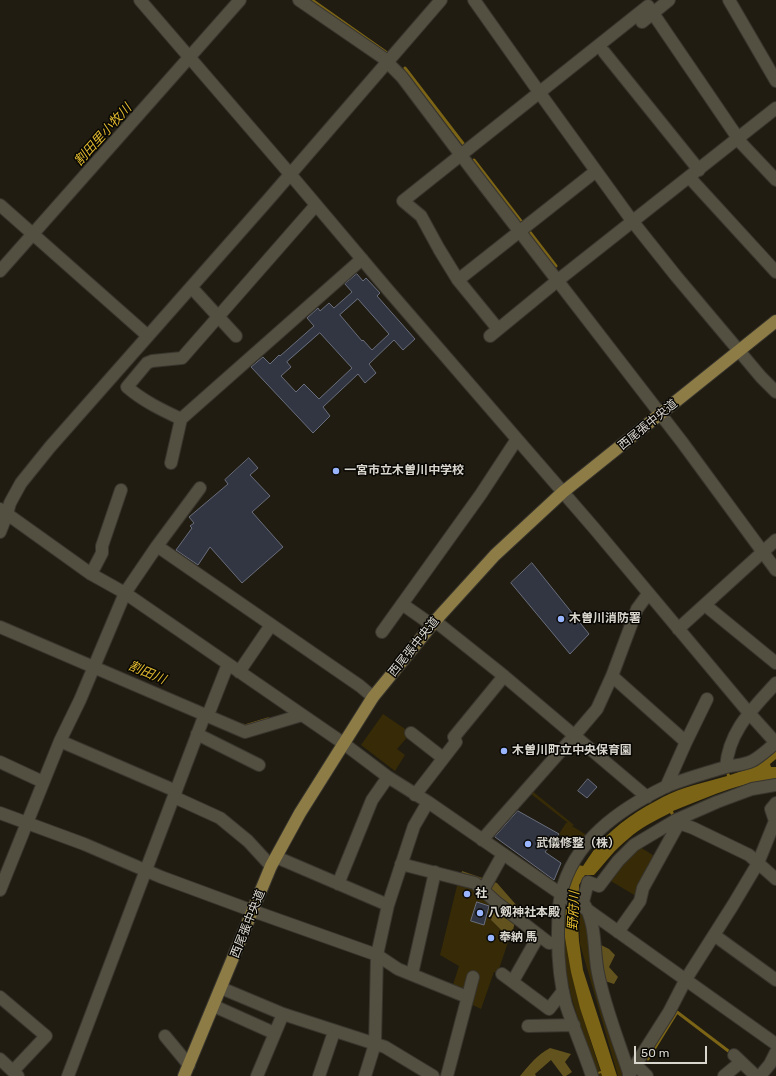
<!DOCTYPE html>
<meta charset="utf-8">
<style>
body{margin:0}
#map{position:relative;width:776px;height:1076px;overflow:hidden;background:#201c11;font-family:Rubik,sans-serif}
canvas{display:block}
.scale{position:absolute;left:634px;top:1046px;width:73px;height:18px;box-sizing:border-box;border:2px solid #d9d6ce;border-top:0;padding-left:5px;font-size:12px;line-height:14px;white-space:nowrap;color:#d9d6ce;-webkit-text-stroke:3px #080704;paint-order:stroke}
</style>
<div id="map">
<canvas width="776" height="1076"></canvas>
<div class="scale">50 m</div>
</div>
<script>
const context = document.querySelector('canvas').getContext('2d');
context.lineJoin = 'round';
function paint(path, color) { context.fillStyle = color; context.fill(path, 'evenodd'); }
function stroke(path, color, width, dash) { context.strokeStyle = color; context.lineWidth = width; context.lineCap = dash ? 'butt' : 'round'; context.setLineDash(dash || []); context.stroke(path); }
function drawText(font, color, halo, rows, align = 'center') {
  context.font = font + ' Rubik,"Noto Sans JP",sans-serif'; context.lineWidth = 3; context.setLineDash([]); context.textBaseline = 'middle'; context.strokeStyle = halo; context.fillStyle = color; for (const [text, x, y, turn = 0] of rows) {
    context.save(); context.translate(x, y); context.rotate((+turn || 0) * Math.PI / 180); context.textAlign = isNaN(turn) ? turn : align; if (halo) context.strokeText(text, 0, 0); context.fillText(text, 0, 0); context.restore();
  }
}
const green = new Path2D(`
 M383,714l28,19 -14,16 8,6 -10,16 -34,-26z
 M531,790l43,35 -2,1 16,10 -7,12 -22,-14 7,-11h2l-37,-29 -6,7 -3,-2z
 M640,847l19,12 -23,37 -27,-16 10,-17z
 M458,882l15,4 21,18 -3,16 18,19 -11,33h-4l-13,37 -23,-11 -6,-10 7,-22 -19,-11z
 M579,910l11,4 37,162h-9l-38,-132z
 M563,919l27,120 12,37h-6l-25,-80 -11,-58z`);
const forest = new Path2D(`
 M462,871l35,12 21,24 -7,33 -20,-20 5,-19 -36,-22z
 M601,945l8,4 6,6 -6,12 9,10 -4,7 -15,-5 -4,-26z
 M550,1048l21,6 -6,8 7,10 -6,4h-3l-12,-16 -16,14 1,2h-16c9,-11 17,-21 30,-28z`);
const water = new Path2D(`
 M776,749v10l-6,5 1,3h5v12c-36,3 -70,19 -103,32l2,6 -2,1 -3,-5c-14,7 -30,15 -42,26 -13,10 -23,24 -34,36h-9l-6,10v13l-2,12 2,31 4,29 34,106h-15l-1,-3 -5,2 -1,-2 6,-2 -21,-63 -9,-36 -6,-34 -2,-19 5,-30 4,-13 6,-11 5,1c5,-7 10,-16 16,-22 17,-20 41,-35 64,-47 19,-10 43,-15 64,-21l-1,-4 2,-1 2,4 18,-6z`);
const stream = new Path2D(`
 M312,0l78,55
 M405,68l60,78
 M474,160l50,65
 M529,231l27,35
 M243,725l2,1 23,-7
 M648,1059l29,-47 54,41`);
const building = new Path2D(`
 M357,274l6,7 3,-3 14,15 -3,3 38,43 -12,11 -9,-10 -25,24 7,9 -11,10 -7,-9 -35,33 7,9 -17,17 -62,-66 12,-10 7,7 9,-9 1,1 34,-30 -7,-8 11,-10 2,3 9,-8 5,5 18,-16 -7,-8zM358,299l31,35 -17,16 -9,-10 -1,1 -22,-26zM320,333l32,35 -33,31 -15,-15 -8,8 -15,-16 10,-9 -4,-5z
 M249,458l9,10 -8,7 20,21 -18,16 31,35 -41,36 -32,-36 -12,18 -22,-15 16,-22 -2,-2 4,-3 -5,-6 39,-33 -3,-4z
 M532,563l57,71 -19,20 -59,-71z
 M588,779l9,8 -10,11 -9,-7z
 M518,811l41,23 -14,18 16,11 -7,17 -59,-43z
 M477,902l12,4 -5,19 -13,-4z`);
const minor = new Path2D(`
 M140,0l150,174 98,116 206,238 155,185 27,30c-7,5 -16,14 -24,18 -8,4 -18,4 -26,6 -20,6 -42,12 -61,20 -45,22 -92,54 -104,107 -3,13 -3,28 -3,42 0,23 2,47 8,69 8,24 18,47 26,71
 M299,0l83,57 20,20 74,98 206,267 94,128
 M474,0l70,99 89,123 43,54 85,101 15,15
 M729,0l47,81
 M648,6l94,138 34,36
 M642,22l27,-22
 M604,52l95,118
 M689,177l87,95
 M0,205l148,131
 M0,271l240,-271
 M458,280l138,-109
 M191,287l45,49
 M498,329l-40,-49 -19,-31 -18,-33 -18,-15 245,-195
 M490,336l67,-55 219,-173
 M181,419c-19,-9 -38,-18 -54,-32l20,-24 5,-2 30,-3 134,-153
 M171,463l10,-44 181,-160
 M0,509l91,65 34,19 218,150 45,34 40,25 133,92 28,17 187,133
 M0,532l7,-18 3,-11 11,-20 29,-36 218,-247 173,-200
 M157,546l203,140 13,11
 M91,574l11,-21v-7l19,-56
 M402,604l30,21
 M705,605l71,58
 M435,621l69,55 143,121
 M0,627l245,105 57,-17
 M678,629l98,-89
 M382,632l99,-138 36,-55
 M239,672l32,-47
 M612,676l74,66
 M208,715l20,-51
 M411,733l32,25
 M197,734l62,31
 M60,741l116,50
 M0,762l43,20
 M726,767c3,-37 27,-58 50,-84
 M666,787l20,-45 21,-43
 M415,795l41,-53 -2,-5 50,-61
 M174,797l46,21 28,23 23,25
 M0,813l84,31 77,33 92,34 124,44 21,14 69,28
 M676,820l3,3 14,5 56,27 27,24
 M482,840l92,-104 23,-27 15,-33 25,-67 11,-15
 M276,857l112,48
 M401,864l74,19 21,19 53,41 9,-1
 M338,884l34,-84 16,-23
 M0,890l60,-149 20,-41 45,-107 32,-47 43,-58
 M483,890l20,-36
 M618,932l22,-31 3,-13 36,-65
 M714,935l62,45
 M412,974l23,-102
 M502,974l47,35 14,-18
 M513,981l26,-46
 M221,988l62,26 102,33 48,29
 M0,997l46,39 -33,35
 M214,1006l60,27
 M528,1026l46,-1
 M165,1036l24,29
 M734,1055l22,21
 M0,1059l18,17
 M636,1065l11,11
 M629,1075l40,-63 17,-33 47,-74 25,-42 17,-42 -4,-12 5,-6
 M68,1076l137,-362
 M257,1076l26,-62
 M319,1076l15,-44
 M365,1076l10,-32 2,-89 11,-50 26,-79 14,-24
 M447,1076l26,-99
 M630,1076c-11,-34 -25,-68 -32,-103 -5,-25 -1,-49 -15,-71l5,-20 11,4 19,-25 16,-16 42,-25 41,-18 35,-13 24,-4
 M724,1076l17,-14
 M760,1076l10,-12 6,-12`);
const major = new Path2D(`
 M184,1076l87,-210 29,-53 73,-116 62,-76 60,-66 68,-63 213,-171`);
const markers = [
 [336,471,4,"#98b5fd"],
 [561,619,4,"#98b5fd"],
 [504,751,4,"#98b5fd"],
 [528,844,4,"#98b5fd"],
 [467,894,4,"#98b5fd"],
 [480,913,4,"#98b5fd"],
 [491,938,4,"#98b5fd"]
];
const streetNames = [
 ["西尾張中央道",648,425,-39],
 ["西尾張中央道",414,647,-51],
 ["西尾張中央道",248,924,-68]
];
const poiNames = [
 ["一宮市立木曽川中学校",344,471],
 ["木曽川消防署",569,619],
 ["木曽川町立中央保育園",512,751],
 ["武儀修整（株）",536,844],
 ["社",475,894],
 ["八剱神社本殿",488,913],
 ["奉納 馬",499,938]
];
const waterNames = [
 ["割田里小牧川",103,135,-48],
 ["割田川",147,673,23],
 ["野府川",574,911,-87]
];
paint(green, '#362b06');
paint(forest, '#62521e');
paint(water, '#7b6415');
stroke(stream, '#7b6415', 3);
paint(building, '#313642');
stroke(building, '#696e7c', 1);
stroke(minor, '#38352e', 14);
stroke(major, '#38352e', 14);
stroke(minor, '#534f41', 12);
stroke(major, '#8d7c46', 12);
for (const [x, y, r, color] of markers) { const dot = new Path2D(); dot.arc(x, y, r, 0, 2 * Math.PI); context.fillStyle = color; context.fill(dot); stroke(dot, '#080704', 1.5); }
drawText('12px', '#d9d6ce', '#080704', streetNames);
drawText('bold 12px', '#d9d6ce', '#080704', poiNames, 'left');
drawText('italic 13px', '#e1ba2f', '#080704', waterNames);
</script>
